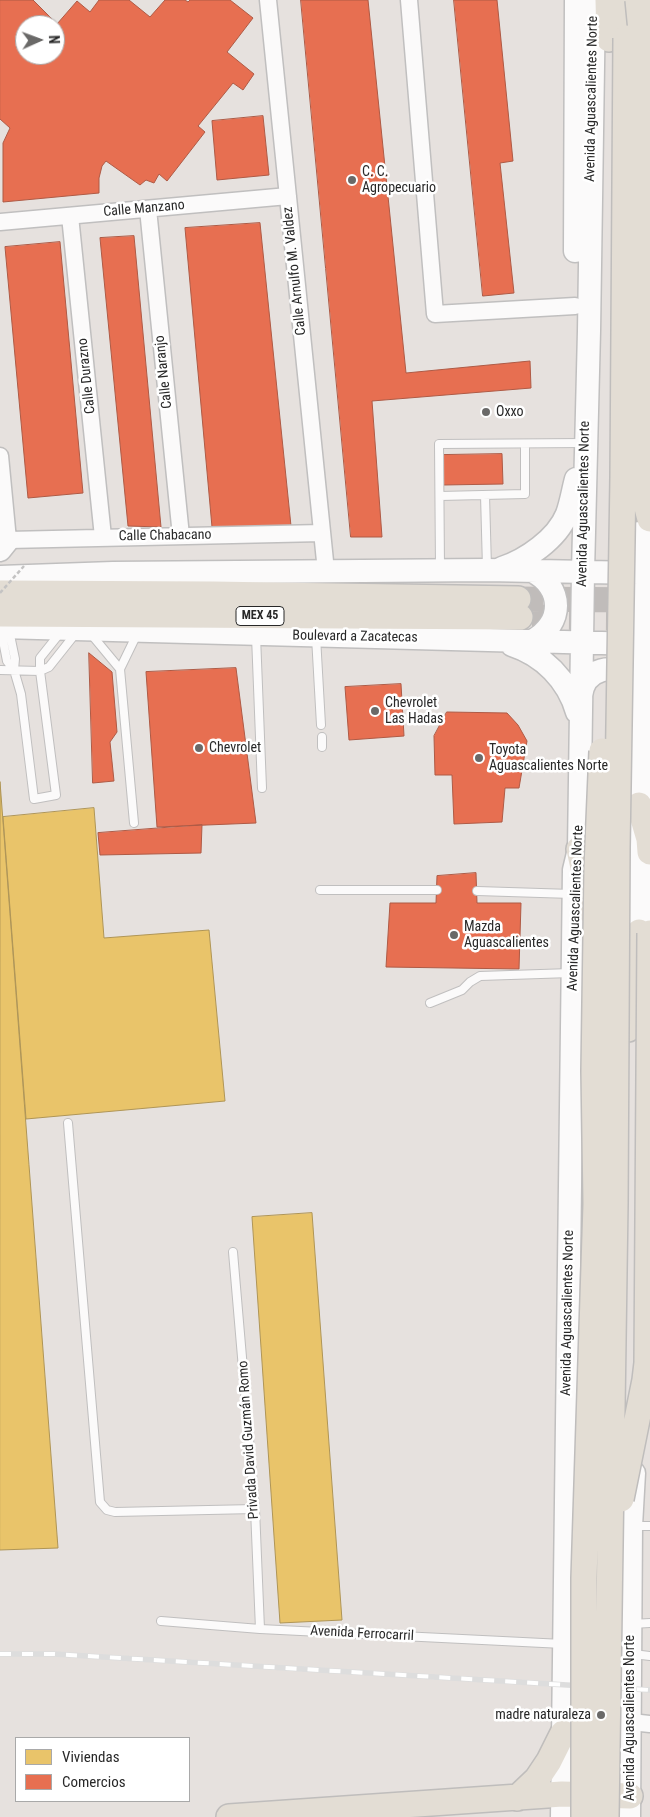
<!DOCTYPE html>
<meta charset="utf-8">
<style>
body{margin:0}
#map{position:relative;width:650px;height:1817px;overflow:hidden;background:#e6e1de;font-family:"Roboto Condensed",sans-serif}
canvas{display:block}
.legend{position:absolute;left:15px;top:1737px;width:175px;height:65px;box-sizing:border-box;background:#fff;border:1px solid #a9a9a9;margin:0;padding:6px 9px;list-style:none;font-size:15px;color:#282828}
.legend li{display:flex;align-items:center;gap:10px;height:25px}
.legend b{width:25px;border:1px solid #a9a9a9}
.north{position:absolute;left:15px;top:15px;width:50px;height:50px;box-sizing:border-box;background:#fff;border:1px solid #a9a9a9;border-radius:50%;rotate:88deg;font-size:14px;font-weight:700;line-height:20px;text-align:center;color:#282828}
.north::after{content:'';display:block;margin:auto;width:18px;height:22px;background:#6a6968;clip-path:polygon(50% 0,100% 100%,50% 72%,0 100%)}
</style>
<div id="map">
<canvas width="650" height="1817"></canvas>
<ul class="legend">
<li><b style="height:14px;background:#e9c46a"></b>Viviendas</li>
<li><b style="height:14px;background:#e76f51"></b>Comercios</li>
</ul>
<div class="north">N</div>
</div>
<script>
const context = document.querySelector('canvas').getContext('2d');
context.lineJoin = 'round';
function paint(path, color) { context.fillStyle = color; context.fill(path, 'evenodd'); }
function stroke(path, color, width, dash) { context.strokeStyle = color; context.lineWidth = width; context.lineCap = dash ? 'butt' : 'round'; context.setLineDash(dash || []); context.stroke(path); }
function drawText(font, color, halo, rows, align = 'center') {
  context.font = font + ' "Roboto Condensed",sans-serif'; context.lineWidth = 5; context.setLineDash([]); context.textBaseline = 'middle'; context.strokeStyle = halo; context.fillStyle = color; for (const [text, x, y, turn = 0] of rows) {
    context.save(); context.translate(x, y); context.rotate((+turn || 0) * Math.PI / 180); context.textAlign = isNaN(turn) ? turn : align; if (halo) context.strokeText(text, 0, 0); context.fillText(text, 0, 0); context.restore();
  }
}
const homes = new Path2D(`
 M0,782l58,766 -58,2z
 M94,808l10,130 105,-8 16,171 -199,18 -23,-302z
 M312,1213l30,407 -62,3 -28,-406z`);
const shops = new Path2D(`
 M0,0h33l24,24 20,-23 13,11 9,-12h30l21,17 15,-17h20l3,2 2,-2h40l23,18 -26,34 27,22 -11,16 -10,-7 -35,43 7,6 -38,49 -8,-7 -5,9 -8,-3 -6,5 -34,-24 -4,5 -3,12v15l-96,9v-59l7,-15 -10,-9zM25,25h30v30h-30z
 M301,0h67l38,373 124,-12 1,27 -159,13 10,136h-31z
 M454,0h43l16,161 -13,2 14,130 -31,3z
 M263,116l6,59 -52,5 -5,-59z
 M260,223l31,303 -79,1 -27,-299z
 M134,236l27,291 -33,-1 -28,-288z
 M60,242l23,251 -55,5 -23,-251z
 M502,454l1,30 -60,1 -1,-30z
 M89,653l23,19 5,60 -7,10 4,39 -21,2z
 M236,668l20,155 -99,4 -11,-155z
 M401,684l3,52 -55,4 -4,-53z
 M447,712l60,1 11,12 9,16 -8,47h-14l-3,34 -48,2 -2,-49h-17l-1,-39z
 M202,825l-1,28 -101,2 -2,-22z
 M476,873l1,30h44l-2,66 -133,-2 4,-64h46l1,-27z`);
const primaryTunnel = new Path2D(`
 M518,599l125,1
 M532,617l110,1`);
const lane = new Path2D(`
 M485,495l2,73
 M440,496l85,-2v-50
 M440,568l-1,-124 145,-1
 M1,630l6,31 7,9 7,24 13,105 22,-4 -16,-124v-13l20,-25
 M9,630l6,29 -1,11
 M91,634l29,35
 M256,636l6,152
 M316,637l5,88
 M0,670l40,1 9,-4 27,-34
 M322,737v10
 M134,823l-14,-154 17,-35
 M320,890h117
 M477,891l95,3
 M430,1003l32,-13 8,-8 10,-6 91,-3
 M68,1123l32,379 7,8 8,2 140,-3
 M233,1252l22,257 5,120
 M633,1526h17
 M161,1621l99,8 303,15
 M632,1624l18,-1
 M633,1654l17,2`);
const street = new Path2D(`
 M268,0l58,571
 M409,0l26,314 140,-8
 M148,209l33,327
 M70,216l33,321
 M0,222l288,-26
 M0,456l8,84 314,-7
 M631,1722l19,2`);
const secondary = new Path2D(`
 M575,251l1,-251
 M0,550l8,-10
 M502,568c24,-8 55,-29 65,-54 4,-11 6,-24 9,-35
 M532,571c32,16 32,53 0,70
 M0,577l113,-4 374,-3 152,3
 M0,627l639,17
 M512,645c31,10 56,35 65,67
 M581,696c3,-28 34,-35 52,-16
 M639,949l1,-453
 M562,1817l12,-947 5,-21 4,-277 6,-241 5,-331
 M629,1817l2,-291 3,-53`);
const primary = new Path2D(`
 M608,0l1,39
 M626,38l1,-38
 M0,593l213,1 305,5
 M0,614l520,3
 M639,805l10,34 1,13
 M579,849l5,23v36
 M628,1029l2,-76 9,-21
 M517,1798l20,-19 12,-18 14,-28
 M229,1817l333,-23 68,2`);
const rail = new Path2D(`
 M0,1654h54l596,36`);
const pathBridge = new Path2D(`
 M0,593l24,-27`);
const primaryBridge = new Path2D(`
 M638,0l4,41 2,91 -3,329 2,31 7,27
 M621,1499l24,-119 2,-17 3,-430
 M584,1817v-239l12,-374 -2,-133 3,-204 5,-116
 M606,1817l9,-613 2,-356 6,-370 3,-440`);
const markers = [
 [352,180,5,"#6a6968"],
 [486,412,5,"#6a6968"],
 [375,711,5,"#6a6968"],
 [199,748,5,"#6a6968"],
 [479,758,5,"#6a6968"],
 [454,935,5,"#6a6968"],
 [601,1715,5,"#6a6968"]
];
const shields = [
 [260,616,48]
];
const shieldNames = [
 ["MEX 45",260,616]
];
const streetNames = [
 ["Avenida Aguascalientes Norte",592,99,-89],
 ["Calle Manzano",144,209,-5],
 ["Calle Arnulfo M. Valdez",295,271,-96],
 ["Calle Naranjo",164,372,-96],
 ["Calle Durazno",87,376,-96],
 ["Avenida Aguascalientes Norte",584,504,-89],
 ["Calle Chabacano",165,536,-1],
 ["Boulevard a Zacatecas",355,637,1],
 ["Avenida Aguascalientes Norte",576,908,-88],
 ["Avenida Aguascalientes Norte",568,1313,-89],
 ["Privada David Guzmán Romo",249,1440,-94],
 ["Avenida Ferrocarril",362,1634,3],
 ["Avenida Aguascalientes Norte",630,1718,-90]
];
const poiNames = [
 ["C. C.",362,172],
 ["Agropecuario",362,188],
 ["Oxxo",496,412],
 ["Chevrolet",385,703],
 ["Las Hadas",385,719],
 ["Chevrolet",209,748],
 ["Toyota",489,750],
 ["Aguascalientes Norte",489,766],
 ["Mazda",464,927],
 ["Aguascalientes",464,943],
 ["madre naturaleza",591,1715,"right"]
];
paint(homes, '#e9c46a');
stroke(homes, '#af9556', 1);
paint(shops, '#e76f51');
stroke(shops, '#ae5a45', 1);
stroke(primaryTunnel, '#c0bcba', 25, [25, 12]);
stroke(lane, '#c0bfbf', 10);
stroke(street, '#c0bfbf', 19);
stroke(secondary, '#c0bfbf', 25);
stroke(primary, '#bfbdbc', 28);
stroke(lane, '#fbfafa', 8);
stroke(street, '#fbfafa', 16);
stroke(secondary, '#fbfafa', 22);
stroke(primary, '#e3ddd4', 25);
stroke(rail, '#ddd', 5.5);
stroke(rail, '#fff', 4, [11]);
stroke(primaryBridge, '#bfbdbc', 28, []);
stroke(pathBridge, '#c4c3c3', 2.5, [4, 2.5]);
stroke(primaryBridge, '#e3ddd4', 25);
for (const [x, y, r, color] of markers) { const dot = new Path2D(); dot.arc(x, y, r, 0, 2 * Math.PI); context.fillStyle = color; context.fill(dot); stroke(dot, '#fff', 2); }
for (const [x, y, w] of shields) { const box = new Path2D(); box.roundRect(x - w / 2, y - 9.5, w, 19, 4); context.fillStyle = '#fff'; context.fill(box); stroke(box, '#282828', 1); }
drawText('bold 12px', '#282828', null, shieldNames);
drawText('14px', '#282828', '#fff', streetNames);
drawText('14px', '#282828', '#fff', poiNames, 'left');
</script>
